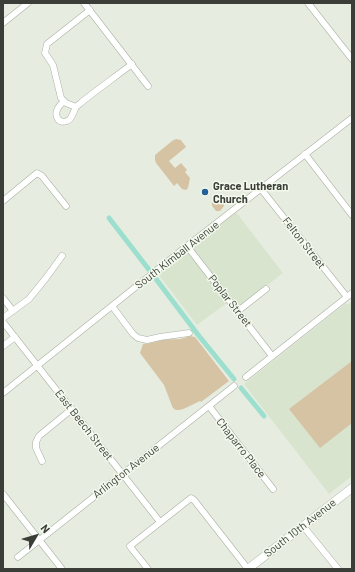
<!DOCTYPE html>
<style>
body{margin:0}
#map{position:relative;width:355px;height:572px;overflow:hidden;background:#e6ede0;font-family:Barlow,sans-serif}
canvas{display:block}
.frame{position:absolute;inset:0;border:4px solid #3b3e38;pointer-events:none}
.north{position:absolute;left:16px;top:516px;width:40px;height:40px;-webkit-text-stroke:3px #f3faed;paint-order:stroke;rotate:52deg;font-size:11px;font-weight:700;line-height:16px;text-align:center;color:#3b3e38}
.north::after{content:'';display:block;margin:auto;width:14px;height:18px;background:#3b3e38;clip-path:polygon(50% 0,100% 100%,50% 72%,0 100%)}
</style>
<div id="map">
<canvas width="355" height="572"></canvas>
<div class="frame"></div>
<div class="north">N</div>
</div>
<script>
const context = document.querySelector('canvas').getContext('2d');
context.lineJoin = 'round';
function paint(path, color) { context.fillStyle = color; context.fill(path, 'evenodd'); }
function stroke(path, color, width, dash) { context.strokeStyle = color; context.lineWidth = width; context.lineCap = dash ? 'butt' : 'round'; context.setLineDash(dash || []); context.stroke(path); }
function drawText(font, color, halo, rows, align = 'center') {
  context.font = font + ' Barlow,sans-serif'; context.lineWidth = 3; context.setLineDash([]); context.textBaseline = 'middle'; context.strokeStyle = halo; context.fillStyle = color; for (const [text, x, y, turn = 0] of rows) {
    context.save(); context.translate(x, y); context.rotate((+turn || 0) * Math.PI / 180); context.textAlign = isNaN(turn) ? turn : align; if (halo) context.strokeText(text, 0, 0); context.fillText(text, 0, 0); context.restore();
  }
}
const built = new Path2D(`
 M236,212l47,61 -44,34 -7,-8 -35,26 -39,-51z
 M352,301v175l-23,18 -85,-110 102,-81 2,2z`);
const green = new Path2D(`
 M176,139l5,1 5,7 -17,14 6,7 6,-5 6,7 -2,2 5,6 -2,10 -2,2 -4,-1 -5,-6 -3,3 -18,-23 -1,-3v-5l17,-14z
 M218,197l6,7v2l-4,5h-4c-6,-7 -6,-9 2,-14z
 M189,336l6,1 34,44 -28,21 -1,-1c-5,2 -18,10 -23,9 -3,0 -4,-2 -5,-4l-8,-21 -24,-32 3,-9c7,0 13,-3 20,-4 10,-2 17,1 26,-4z
 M352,361v62l-32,25 -31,-39z`);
const canal = new Path2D(`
 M109,218l41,53
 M156,279l43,57 35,43
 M241,388l23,28`);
const minor = new Path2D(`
 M84,3l64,83
 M308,3l44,56
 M3,23l25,-20
 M64,101c-2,2 -5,5 -6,7 -4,8 0,16 9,13 6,-2 6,-11 10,-15 18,-15 37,-28 55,-42
 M76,107l-10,-4 -5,-5 -8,-33 -8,-12 2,-9 43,-34
 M305,154l47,61
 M261,189l86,108
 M3,201l34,-28 5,3 24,30
 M187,246l85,110
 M3,298l10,13
 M112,306l21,28 5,4 9,2 13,-3 29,-4
 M238,311l28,-22
 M3,318l26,-19 17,-21 16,-22
 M3,322l157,200
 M3,346l12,-9
 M246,377l106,-84
 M3,393l184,-147 165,-128
 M209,406l64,83
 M42,461l-6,-13v-6l3,-6 33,-27
 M3,494l59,75
 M303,526l35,43
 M18,557l216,-171
 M148,569l-16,-20 -2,-3 61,-48 3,2 54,69`);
const major = new Path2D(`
 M248,569l104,-81`);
const markers = [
 [205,192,4,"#236097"]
];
const poiNames = [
 ["Grace Lutheran",213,186],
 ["Church",213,199]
];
const streetNames = [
 ["Felton Street",304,243,52],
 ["South Kimball Avenue",177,255,-38],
 ["Poplar Street",230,301,52],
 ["East Beech Street",84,425,52],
 ["Chaparro Place",241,448,52],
 ["Arlington Avenue",126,471,-38],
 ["South 10th Avenue",300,528,-38]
];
paint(built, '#d9e4cf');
paint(green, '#d5c3a4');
stroke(canal, '#9cdfce', 5);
stroke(minor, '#a9b0a3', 7);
stroke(major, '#a9b0a3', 9);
stroke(minor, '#fff', 6);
stroke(major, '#fff', 8);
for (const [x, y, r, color] of markers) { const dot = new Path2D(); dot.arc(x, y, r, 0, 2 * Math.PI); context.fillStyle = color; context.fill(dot); stroke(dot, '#f3faed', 1.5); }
drawText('bold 11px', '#3b3e38', '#f3faed', poiNames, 'left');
drawText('11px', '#3b3e38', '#f3faed', streetNames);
</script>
